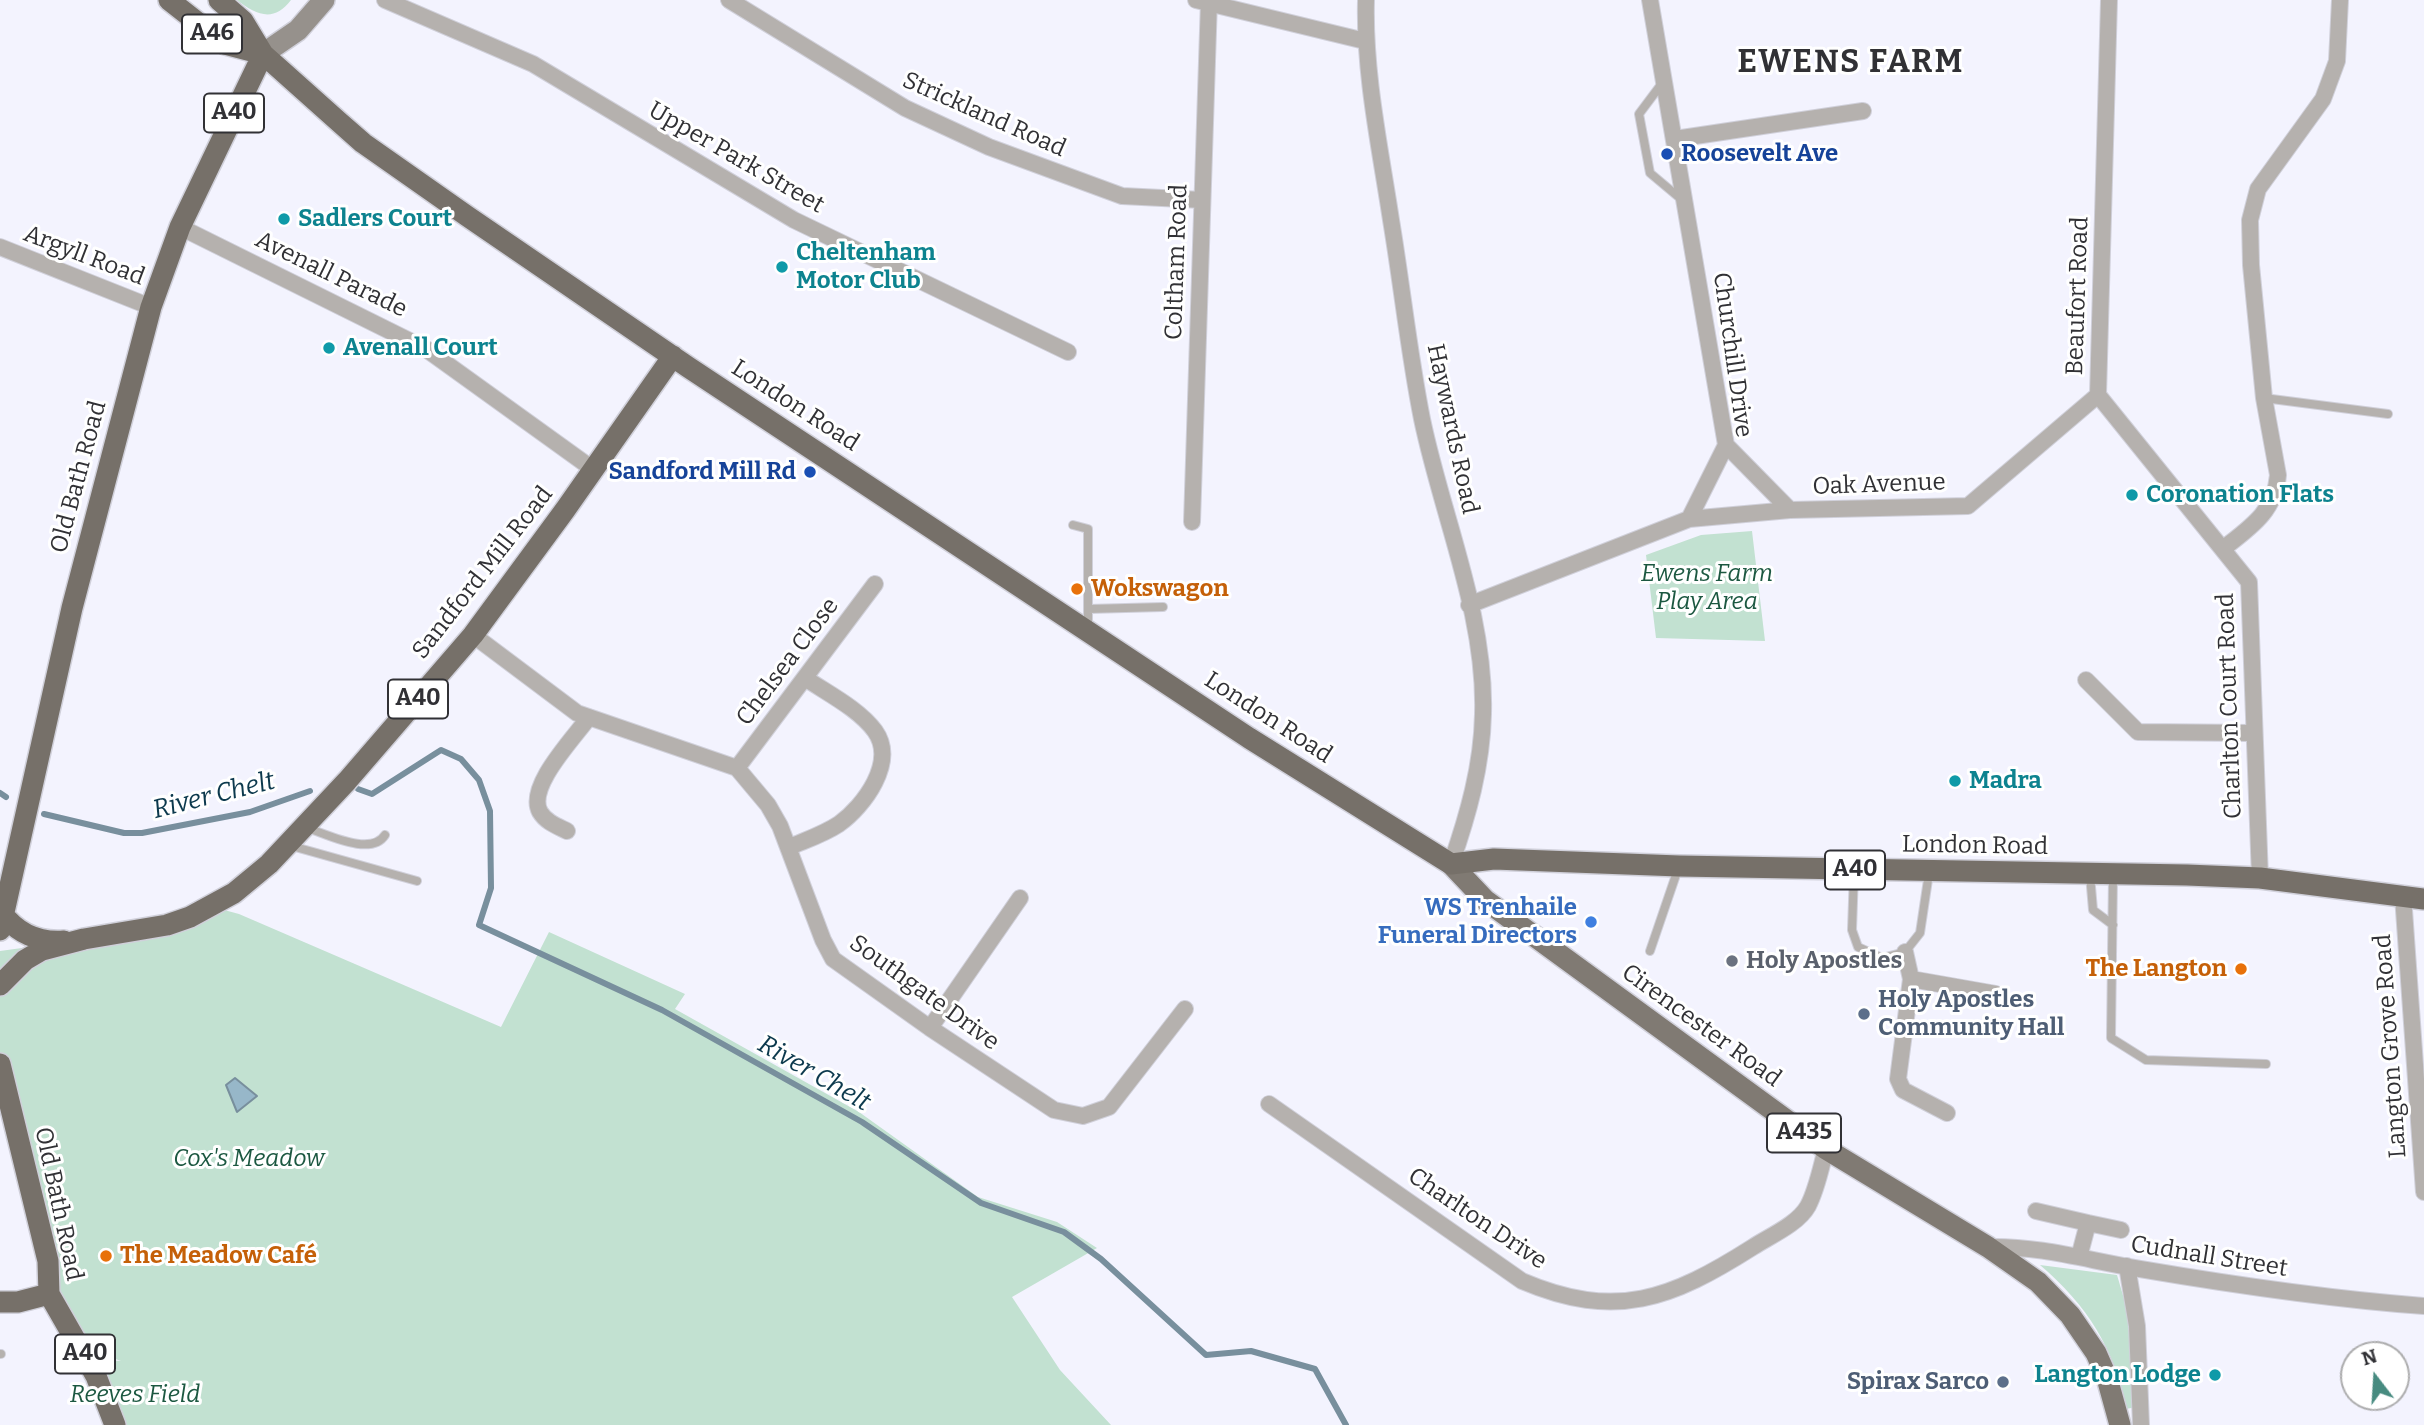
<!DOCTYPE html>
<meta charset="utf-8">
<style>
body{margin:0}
#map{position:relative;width:2424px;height:1425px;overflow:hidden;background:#f3f3fe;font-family:Bitter,serif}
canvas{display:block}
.north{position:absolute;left:2340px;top:1341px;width:70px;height:70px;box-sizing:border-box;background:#fff;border:2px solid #adadae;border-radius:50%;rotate:343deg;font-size:19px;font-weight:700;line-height:28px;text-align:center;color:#313135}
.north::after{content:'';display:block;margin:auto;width:24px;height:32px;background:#478b80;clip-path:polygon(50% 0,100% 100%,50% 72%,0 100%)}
</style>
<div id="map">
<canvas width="2424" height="1425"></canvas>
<div class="north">N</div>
</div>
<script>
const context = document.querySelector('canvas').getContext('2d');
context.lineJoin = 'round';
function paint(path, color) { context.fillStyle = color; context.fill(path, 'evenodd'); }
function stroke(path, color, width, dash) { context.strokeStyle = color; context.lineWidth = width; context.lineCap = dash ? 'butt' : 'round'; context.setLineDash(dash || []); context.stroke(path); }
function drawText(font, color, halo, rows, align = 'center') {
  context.font = font + ' Bitter,serif'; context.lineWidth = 6; context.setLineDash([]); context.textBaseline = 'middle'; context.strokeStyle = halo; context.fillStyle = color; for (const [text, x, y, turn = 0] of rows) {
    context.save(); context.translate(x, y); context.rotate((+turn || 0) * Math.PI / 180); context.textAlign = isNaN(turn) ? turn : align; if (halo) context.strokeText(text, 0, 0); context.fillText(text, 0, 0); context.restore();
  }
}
const green = new Path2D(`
 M237,0h54c-17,23 -35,15 -54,0z
 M1752,531l13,110 -109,-3 -10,-83 55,-20z
 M213,907l26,7 262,113 48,-95 136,62 -10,15 184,103 119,85 79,25 40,26 -85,49 48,73 51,55h-996l-26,-66 32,2 -36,-13 -27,-52 -58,-232v-113l102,-14z
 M2040,1265l77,10 10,34 9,98 -10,2c-11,-60 -39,-104 -86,-144z`);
const water = new Path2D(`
 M235,1078l22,18 -20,16 -11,-27z`);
const stream = new Path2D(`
 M358,789l14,5 69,-44 20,9 18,21 11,31 1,77 -12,37 183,85 200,112 119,81 83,29 37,27 105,96 45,-4 64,18 31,56
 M0,793l6,4
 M44,814l80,19h18l108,-21 60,-21`);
const service = new Path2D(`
 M1663,82l-24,32 11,59 31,26
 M2264,398l124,16
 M1073,525l15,4v100
 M1088,609l75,-2
 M307,828c20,6 64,29 78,7
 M288,845l129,36
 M1854,872l-2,58 6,17 24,11 23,-6 15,-19 9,-60
 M2090,875l3,35 20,15
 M2113,875l-2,163 35,22 120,4
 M1650,951l28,-82
 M0,1354h1`);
const minor = new Path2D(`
 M385,0l148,64 261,156 274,132
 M729,0l176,108 84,39 133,49 80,4
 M1196,0l169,41
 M1366,0c-2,74 14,147 25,220 11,66 18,134 31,199 20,97 64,195 61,295 -1,52 -15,101 -32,150
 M1650,0l76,445 -37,74
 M2109,0l-11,395 151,187 11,296
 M1675,139l188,-28
 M180,227l246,122 168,121
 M0,247l151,60
 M1726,445l64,65
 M1192,522l17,-522
 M2224,548c27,-21 51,-37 54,-73l-14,-77 -13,-133 -1,-45 8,-31 65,-90 14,-38 3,-61
 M1469,605l220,-86 101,-9 178,-4 130,-111
 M473,635l104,78 160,55 31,37 12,21 43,114 10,19 97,69 124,82 29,6 26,-9 76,-98
 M2086,680l52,52 115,1
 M737,768l138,-184
 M567,831c-10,-5 -21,-9 -27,-19 -14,-25 34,-74 49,-95
 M790,847c16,-7 34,-13 49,-23 25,-18 58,-62 36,-93 -16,-22 -48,-38 -70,-53
 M2403,896l21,296
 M1905,952l6,27 -13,100 5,11 44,23
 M1911,979l85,15
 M930,1028l90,-130
 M1269,1104l253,177c94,40 149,18 231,-34 17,-11 45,-23 55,-41 9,-17 13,-39 18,-57
 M2036,1211l52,12 -9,34
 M2088,1223l33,7
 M1988,1247c54,-1 98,13 152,22 94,16 188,30 284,37
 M2127,1266l10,60 4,99`);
const secondary = new Path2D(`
 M263,54l35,-24 26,-30`);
const primary = new Path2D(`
 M1451,864l34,36 341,249 162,98 50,35 32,33 26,38 11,25 13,47`);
const trunk = new Path2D(`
 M169,0l56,44 38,10
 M219,0l24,21 20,33 75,67 25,22 104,73 221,151 561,371 202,126 43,-5 185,7 508,9 73,3 164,21
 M2,913c15,20 37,30 62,28
 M0,930l72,-322 79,-301 29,-80 83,-173
 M0,985l25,-25 17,-10 42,-11 83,-14 23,-8 44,-24 35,-29 78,-83 126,-146 92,-125 108,-154
 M0,1064l48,197 1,33 47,82 19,49
 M0,1302h18l31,-8`);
const markers = [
 [1667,154,7,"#1a4fb4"],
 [284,219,7,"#0f9aa8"],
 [782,267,7,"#0f9aa8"],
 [329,348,7,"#0f9aa8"],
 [810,472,7,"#1a4fb4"],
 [2132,495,7,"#0f9aa8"],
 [1077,589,7,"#e8710a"],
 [1955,781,7,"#0f9aa8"],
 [1591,922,7,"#3f7fe0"],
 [1732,961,7,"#6b7280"],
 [2241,969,7,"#e8710a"],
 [1864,1014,7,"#5c6f8a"],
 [106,1256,7,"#e8710a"],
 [2215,1375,7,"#0f9aa8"],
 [2003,1382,7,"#5c6f8a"]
];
const shields = [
 [212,34,60],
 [234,113,60],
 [418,699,60],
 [1855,870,60],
 [1804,1133,74],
 [85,1354,60]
];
const shieldNames = [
 ["A46",212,34],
 ["A40",234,113],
 ["A40",418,699],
 ["A40",1855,870],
 ["A435",1804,1133],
 ["A40",85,1354]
];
const streetNames = [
 ["Strickland Road",984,115,24],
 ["Upper Park Street",736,158,30],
 ["Argyll Road",84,256,21],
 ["Coltham Road",1177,262,-88],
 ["Avenall Parade",331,275,26],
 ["Beaufort Road",2078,296,-88],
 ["Churchill Drive",1732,355,82],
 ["London Road",795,406,33],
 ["Haywards Road",1452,429,78],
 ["Old Bath Road",79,477,-75],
 ["Oak Avenue",1879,485,-2],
 ["Sandford Mill Road",483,573,-52],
 ["Chelsea Close",788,662,-53],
 ["Charlton Court Road",2230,706,-92],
 ["London Road",1268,718,33],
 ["London Road",1975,846,1],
 ["Southgate Drive",924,993,36],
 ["Cirencester Road",1701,1026,36],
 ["Langton Grove Road",2391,1046,-94],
 ["Old Bath Road",58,1204,78],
 ["Charlton Drive",1477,1219,34],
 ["Cudnall Street",2209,1257,9]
];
const transitNames = [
 ["Roosevelt Ave",1681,154],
 ["Sandford Mill Rd",796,472,"right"]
];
const cultureNames = [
 ["Sadlers Court",298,219],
 ["Cheltenham",796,253],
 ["Motor Club",796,281],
 ["Avenall Court",343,348],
 ["Coronation Flats",2146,495],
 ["Madra",1969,781],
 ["Langton Lodge",2201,1375,"right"]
];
const parkNames = [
 ["Ewens Farm",1707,574],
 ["Play Area",1707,602],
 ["Cox's Meadow",249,1159],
 ["Reeves Field",135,1395]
];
const foodNames = [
 ["Wokswagon",1091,589],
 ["The Langton",2227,969,"right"],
 ["The Meadow Café",120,1256]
];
const shopNames = [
 ["WS Trenhaile",1577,908],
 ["Funeral Directors",1577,936]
];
const worshipNames = [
 ["Holy Apostles",1746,961]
];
const serviceNames = [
 ["Holy Apostles",1878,1000],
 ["Community Hall",1878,1028],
 ["Spirax Sarco",1989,1382,"right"]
];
const waterNames = [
 ["River Chelt",214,796,-14],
 ["River Chelt",814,1074,30]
];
const districtNames = [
 ["EWENS FARM",1851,63]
];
paint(green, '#c2e1d1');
paint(water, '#97b7c9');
stroke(water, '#788f9d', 2);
stroke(stream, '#788f9d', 6);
stroke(service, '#d0d0da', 10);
stroke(minor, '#d0d0da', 18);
stroke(secondary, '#d0d0da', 24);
stroke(primary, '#d0d0da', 24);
stroke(trunk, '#d0d0da', 24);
stroke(service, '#b5b1ae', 8);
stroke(minor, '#b5b1ae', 16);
stroke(secondary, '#96918c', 21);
stroke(primary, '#807a73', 21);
stroke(trunk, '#767069', 21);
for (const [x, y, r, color] of markers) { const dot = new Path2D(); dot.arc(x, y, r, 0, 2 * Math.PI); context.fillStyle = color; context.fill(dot); stroke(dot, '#fff', 2.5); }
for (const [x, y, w] of shields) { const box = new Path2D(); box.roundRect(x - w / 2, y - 19.5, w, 39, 5); context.fillStyle = '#fff'; context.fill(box); stroke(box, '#313135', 2); }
drawText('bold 23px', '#313135', null, shieldNames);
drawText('24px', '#313135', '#fff', streetNames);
drawText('bold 24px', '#164399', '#fff', transitNames, 'left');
drawText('bold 24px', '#0d838f', '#fff', cultureNames, 'left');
drawText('italic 24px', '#1c5841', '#fff', parkNames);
drawText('bold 24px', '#c56008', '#fff', foodNames, 'left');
drawText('bold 24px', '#366cbe', '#fff', shopNames, 'right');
drawText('bold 24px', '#5b616d', '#fff', worshipNames, 'left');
drawText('bold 24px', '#4e5e75', '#fff', serviceNames, 'left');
drawText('italic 26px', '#0c394d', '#fff', waterNames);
context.letterSpacing = '2px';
drawText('bold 32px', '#313135', '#fff', districtNames);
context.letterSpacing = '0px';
</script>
